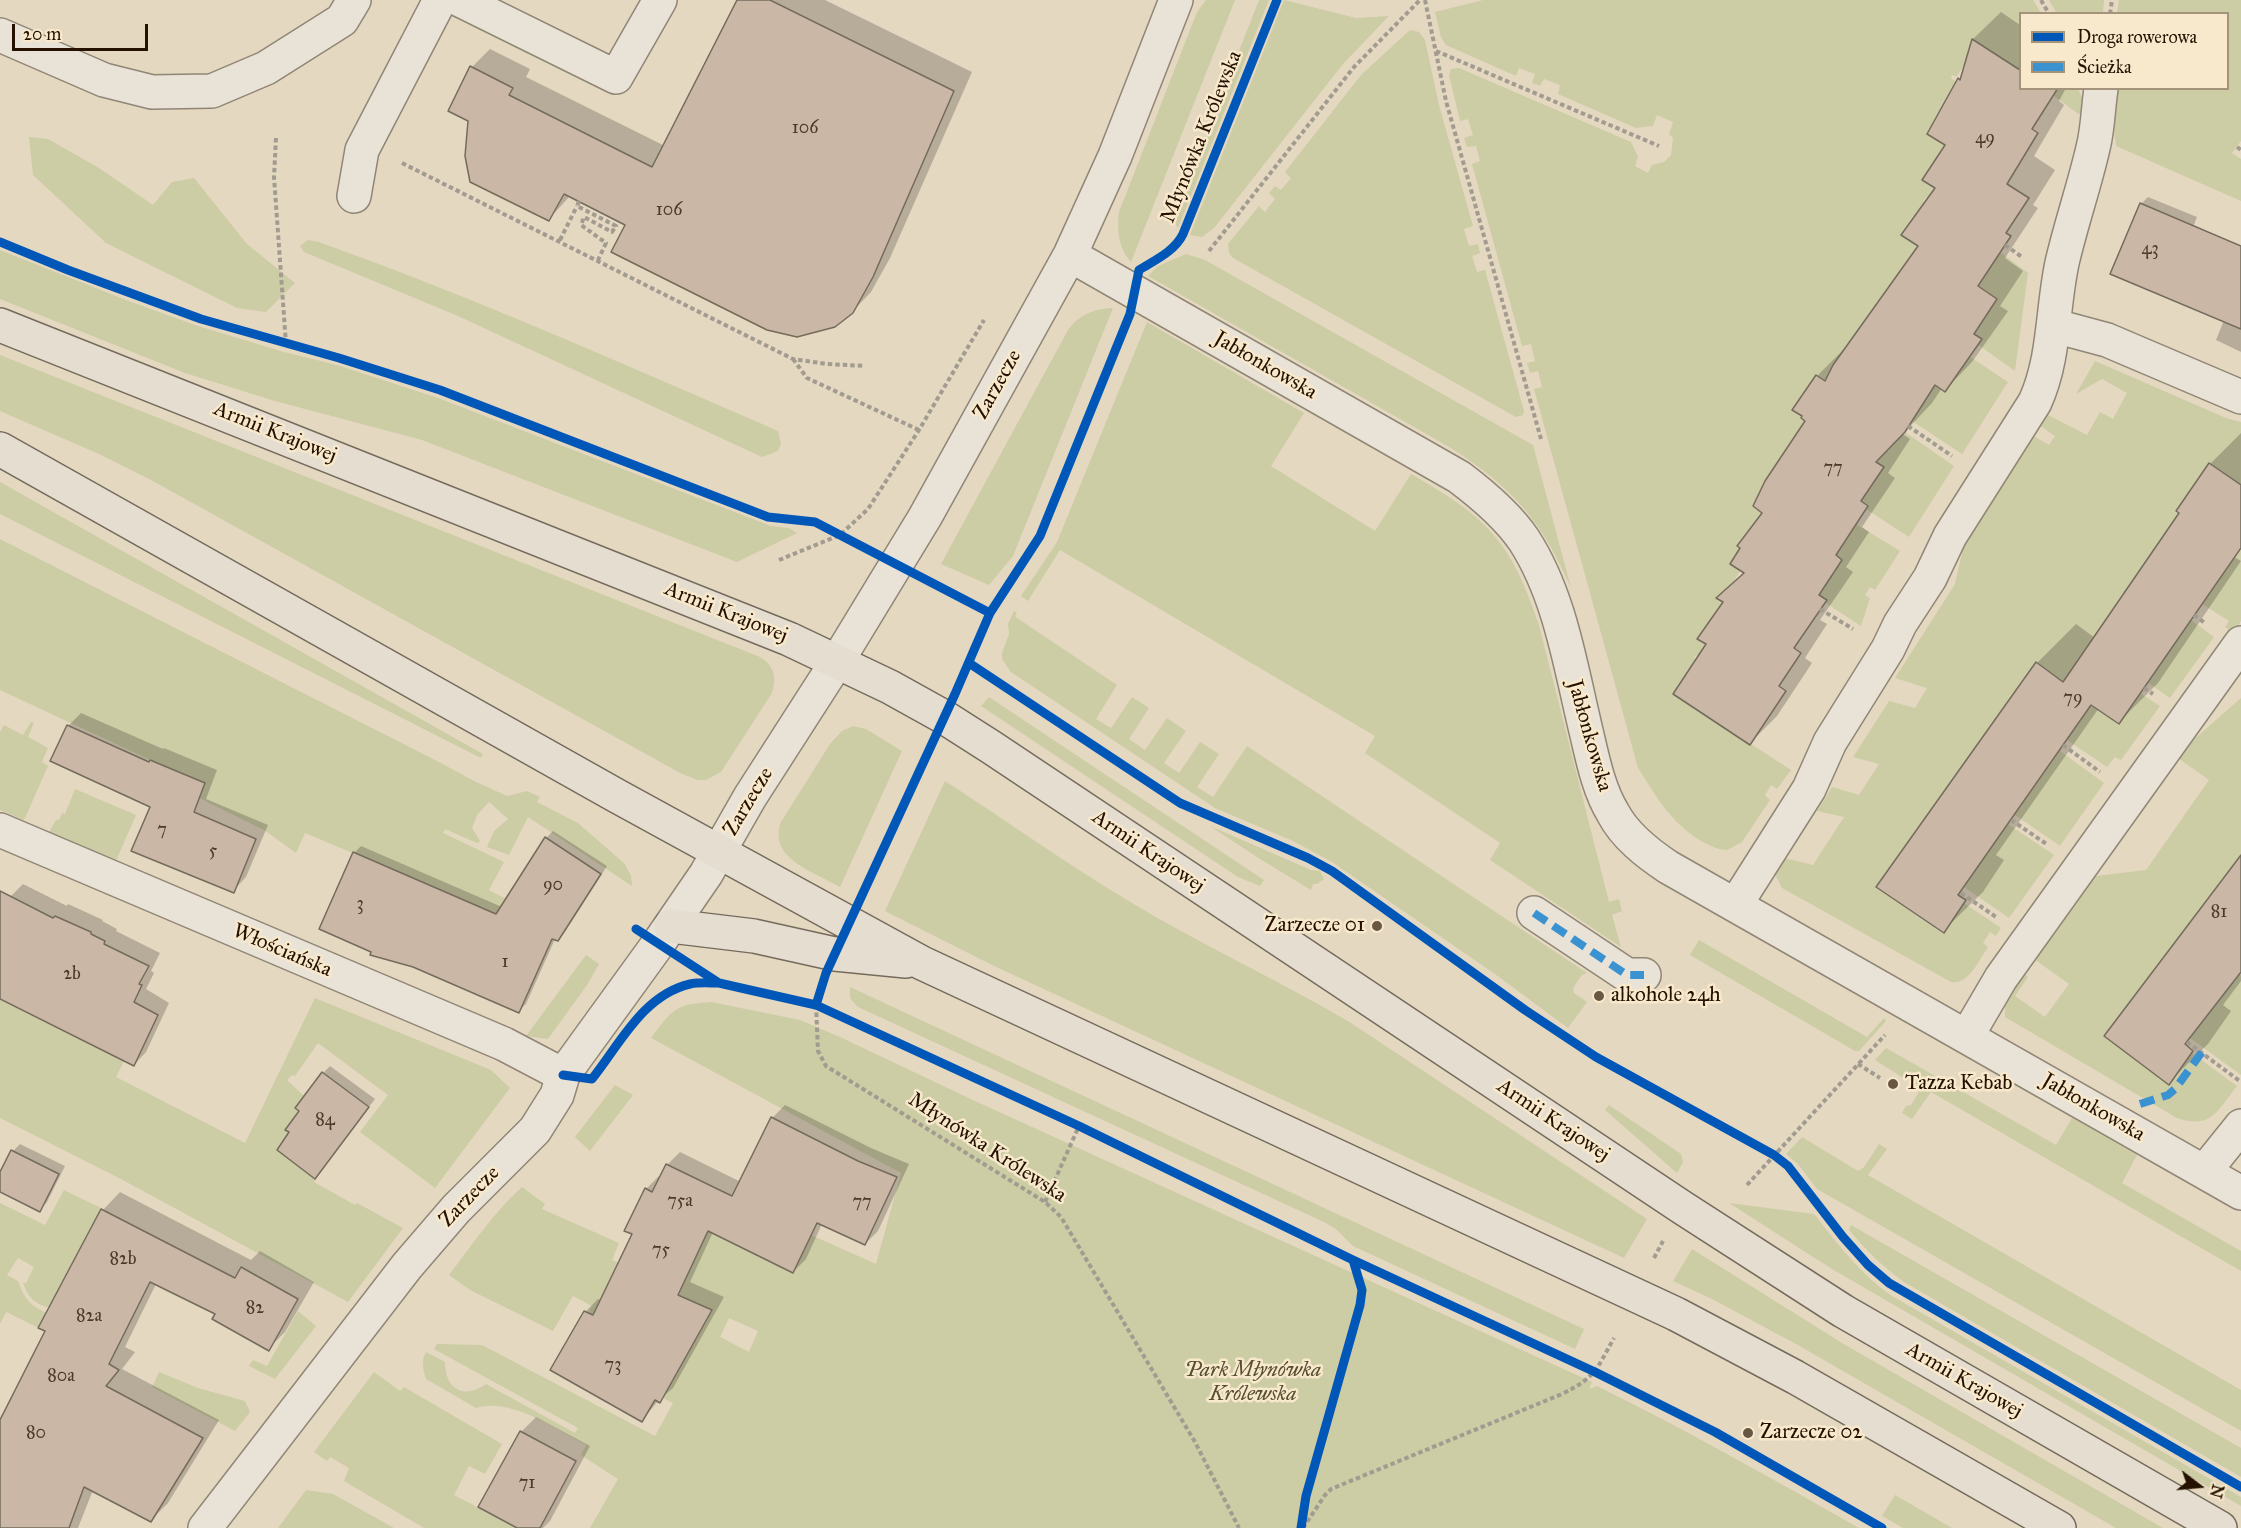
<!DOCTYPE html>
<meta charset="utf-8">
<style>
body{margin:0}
#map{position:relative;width:2241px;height:1528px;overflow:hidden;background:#e5d8c0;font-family:"IM FELL Great Primer",serif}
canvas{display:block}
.legend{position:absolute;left:2019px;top:12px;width:210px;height:78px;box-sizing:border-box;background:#f8e9cc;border:2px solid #a3937a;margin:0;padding:8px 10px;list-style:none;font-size:18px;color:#241100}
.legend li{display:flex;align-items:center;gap:12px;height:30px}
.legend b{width:30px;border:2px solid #a3937a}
.north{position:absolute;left:2169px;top:1456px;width:60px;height:60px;-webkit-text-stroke:4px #f8e9cc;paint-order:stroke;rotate:106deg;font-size:16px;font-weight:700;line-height:24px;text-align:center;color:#241100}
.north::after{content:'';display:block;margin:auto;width:21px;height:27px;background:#241100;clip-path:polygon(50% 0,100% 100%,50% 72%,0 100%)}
.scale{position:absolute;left:12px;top:24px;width:136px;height:27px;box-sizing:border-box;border:3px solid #241100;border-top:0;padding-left:8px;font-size:18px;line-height:21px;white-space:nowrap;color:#241100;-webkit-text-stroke:4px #f8e9cc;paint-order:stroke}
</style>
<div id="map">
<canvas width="2241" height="1528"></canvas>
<ul class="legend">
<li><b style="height:8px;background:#0057b8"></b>Droga rowerowa</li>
<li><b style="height:8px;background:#3b92d0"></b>Ścieżka</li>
</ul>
<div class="north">N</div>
<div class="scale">20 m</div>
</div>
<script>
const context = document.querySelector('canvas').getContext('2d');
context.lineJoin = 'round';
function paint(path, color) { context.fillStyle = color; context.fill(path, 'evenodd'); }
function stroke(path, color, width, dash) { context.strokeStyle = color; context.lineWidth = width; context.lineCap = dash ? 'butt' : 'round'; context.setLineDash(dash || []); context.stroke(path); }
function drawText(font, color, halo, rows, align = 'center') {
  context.font = font + ' "IM FELL Great Primer",serif'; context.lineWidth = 5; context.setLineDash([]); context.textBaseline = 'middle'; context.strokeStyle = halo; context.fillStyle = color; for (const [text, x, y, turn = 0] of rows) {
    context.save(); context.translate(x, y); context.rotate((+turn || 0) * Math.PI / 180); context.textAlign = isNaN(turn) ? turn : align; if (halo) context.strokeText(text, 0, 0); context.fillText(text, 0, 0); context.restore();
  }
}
const green = new Path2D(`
 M1206,0h29l-104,262c-13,-15 -14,-31 -12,-50l78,-200z
 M1259,0h10l-91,228 -4,-6v-6z
 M1284,0l72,18 33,-2 -46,48 -129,164 -12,9 -12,-2z
 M1483,0h550l8,13 -21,1v56l-47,-30 -2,3 6,4 -21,30 -4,-2 -1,3 19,14 -42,42 20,14 -26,32 16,10 -8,11 -4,-3 -3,3 5,4 -21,28 -4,-2 -2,4 16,11 -1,2 4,3 -64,81 -24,53 -16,-10 -22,36 8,5 -1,2 4,3 -21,32 -26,51 -3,-2 -2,4 11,8 -17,38 -14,8 -3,3 10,8 -17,28 -7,-1 11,7 -29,34 18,13 -7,11 -13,-8 -2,3 5,4 -19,30 -4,-2 -3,3 118,77 -14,19 -6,-4 -6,10 5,5 -28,42 -15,8c-8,0 -14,-3 -22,-7 -32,-17 -48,-45 -67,-75l-104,-379 8,-2 -4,-16 -8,2 -3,-10 8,-2 -4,-17 -9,2 -50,-182 8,-3 -4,-15 -9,1 -3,-9 9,-3 -5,-16 -8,2 -11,-46 2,-6 8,-1 172,74 7,15 -3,9 13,7 4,-8 12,-3 7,-7 2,-17 -4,-4 4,-12 -16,-7 -4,11 -17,2 -78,-34 2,-9 -16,-6 -4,7 -8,-3 3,-9 -16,-6 -3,8 -70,-31 -5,-8 -6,-25z
 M2049,0h55l-1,13 -46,1z
 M2119,0h122v141l-9,12 9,6v42l-125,-55 -7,-57 119,-1v-74l-111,-1z
 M1410,30l9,2 6,8 14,65 34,121 -9,3 5,17 9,-2 2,9 -8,3 5,16 8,-2 39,141 -1,4 -7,2 -283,-159 -4,-5 -1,-9 31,-38 6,6 10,-13 -6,-6 6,-7 6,4 10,-12 -6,-6 76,-97z
 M2049,89h29l8,17 -2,12 -30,-22 1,-4z
 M29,137l19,2 51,29 54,37 19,-23 22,-4 53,66 48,39 -29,29 -29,-4 -131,-65 -73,-68z
 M308,240l11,2c156,56 307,123 459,189l3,13 -3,7 -16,6 -304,-141 -154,-64 -4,-6z
 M0,250l126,50 72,26 86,26 53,13 101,33 333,128 18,2 8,5 -60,29 -315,-122 -147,-39 -90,-28 -185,-74z
 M2000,252l28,21 -13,98 -38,-27 -3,-10 23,-34 -19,-14z
 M1186,254l19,6 328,185 38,143c-29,-67 -58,-100 -120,-140l-303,-172 10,-10z
 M1113,308l-100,248 -24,29 -48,-21 127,-234c12,-16 26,-21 45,-22z
 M1147,322l157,91 -33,53 104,65 36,-57c77,44 100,67 128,151l70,277 10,-3 3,12 -10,4 9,32 -131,-87 10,-17 -135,-90 10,-17 -315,-186 -32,51 -7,-5 36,-54z
 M0,355l760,302c14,8 17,21 12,36l-51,79 -15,8h-8l-16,-6 -531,-294 -52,-26 -99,-43z
 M1969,356l39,26 -46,72 -50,-33 23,-36 10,6z
 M2095,361l131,57 15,4v63l-32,-22 -33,48 3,2 -116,169 -28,-20 -158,224 66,47 21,-30 37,25 -5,8 -6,-4 -7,11 5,4c-9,13 -19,38 -37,35l-169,-94 -10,-20 8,-11 33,8 31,-48 -27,-6 15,-24 27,8 20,-31 -26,-7 36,-56 26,7 12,-20 -32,-10 60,-94 9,-40 68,-109 17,10 6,-9 -16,-11 7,-11 41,21 13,-23 13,7 14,-26 -25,-14 -26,15z
 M1905,432l49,34 -45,71 -43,-28 2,-3 -7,-5 23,-34 -9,-5z
 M0,482l483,272 -2,4 -481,-244z
 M1856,524l44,27 -25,39 -5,-3 -5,8 5,3 -9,28 -37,-24 -5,-7 23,-35 -6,-5z
 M0,539l439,223 35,19 33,15 20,-5 13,6 -3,5 41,21 47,41 6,12 1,10 -104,-69 -19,38 -22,-8 7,-16 14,-12 -19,-17 -12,13 -5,13 8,13 -3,2 -32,-14 -2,4 61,29 -15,28 17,9 -9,15 -192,-81 -9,20 -32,-23 -65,-32 -49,-38 -150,-70z
 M2241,548v73l-8,12 -8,-6 4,-6 -27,-17z
 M1014,611l3,2 -2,3 2,2 100,67 -21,34 15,9 21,-31 17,11 -20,31 16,11 22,-32 19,13 -22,32 15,10 21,-31 19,12 -22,33 16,10 34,-51 340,227 -5,2 -9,13 1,5 13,9 -19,26 -73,-54 -163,-112 -39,-21 -78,-33 -204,-136 -9,-13v-6l7,-19 -1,-10z
 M2191,620l23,17 -44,61 -23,-16z
 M2140,693l20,13 -39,54 -6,-3 -8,10 -40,-27 24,-35 28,19z
 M989,697l275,183 -4,6 -22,-9 -257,-171z
 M2241,698v157l-137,181 64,48 24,-31 45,33c-19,24 -26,44 -60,32l-172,-101v-13l16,-32 7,5 -13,19 30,21 24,-33 -38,-27 32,-45 5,3 8,-11 -5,-3 17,-24 58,-7 63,-90 -34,-24z
 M31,722l3,1 -6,14 20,11 -6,14 6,4 -24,54 -24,-10v-78l4,-7 19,10z
 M853,726l13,3 36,22 -62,136c-26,-15 -73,-29 -59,-65l49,-78 12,-13z
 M2060,751l44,32 -44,63 -45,-31z
 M945,781c62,40 123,84 187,122 71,43 147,77 219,120l296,196 -23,39 -632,-293 -107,-54z
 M75,789l61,26 -21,48 -67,-29 8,-14h3l3,-7 3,1z
 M2008,824l46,31 -45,63 -45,-31z
 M1210,826l101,44 9,1 4,8 -7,5h-4l-2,6 -51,-31z
 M1699,940l168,97 17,-19 2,3 -27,30h-4l-165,-96z
 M586,955l13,9 -12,21 -39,54 -22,-3z
 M2239,974l2,2v99l-51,-37z
 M850,987l734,342 -9,20 -222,-103 -17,-17 -12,-7 -466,-215 -8,-9z
 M315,998l176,72 19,18 -75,100 -75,-56 28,-37 -70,-52 -23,33 -3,-1 -5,5 17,16 -9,12 4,3 -13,19 3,2 -12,18 39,29 -2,3 41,23 2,-2 46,25 -55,74 -229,-124 -119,-60v-119l124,62 -8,16 129,66z
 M711,1002l89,18 40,17 135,64 617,281 -3,7 8,-3c89,44 176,93 262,142h-1269l28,-49 -37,-24 5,-10c-30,-16 -76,-48 -110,-37l-50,-29c-3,-9 -5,-19 0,-27l19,10c0,27 19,38 41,22l89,49 3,-5 -144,-79 3,-5 45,1 173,91 18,-33 -10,-5 18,-33 -93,-52 4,-7 -19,-10 -20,35 -83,-41 -21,-15c23,-30 45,-63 73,-88l23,17 -3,5 77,34 -7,17 68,31 46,-98 54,26 -19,39 32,15 18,-38 65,29 25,-91 -250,-135c21,-28 24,-34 60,-36zM729,1318l29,13 -9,21 -29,-15z
 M1886,1048l170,97 16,-27 65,37 -15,28 119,68v20l-310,-179 -19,27 -10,-6 4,-7 5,-1 8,-13 -3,-6 -41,-26z
 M615,1085l18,10 -43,56 -15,-14z
 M1609,1105l72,49 2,8 -6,11 -72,-63z
 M1802,1137l56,34 6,-4 15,-23 8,5 -19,26 373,215v41l-424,-242 -19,-25 -12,-10z
 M64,1190l39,19 -53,99c-16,-5 -21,-9 -27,-25h3l8,-16 -16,-9 -11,17 11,6c6,17 12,25 29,32l-8,15 -33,-16 -6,12v-121l45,22z
 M1729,1203l85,11c24,30 46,60 78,82l349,201v9l-409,-237z
 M1851,1225l390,223v29l-337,-195c-21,-15 -38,-32 -55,-52z
 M1692,1249l150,94 321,185h-47l-320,-184 -84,-45 -39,-18z
 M298,1311l18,15 -41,53 -26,-13 4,-6 14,6z
 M159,1372l39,16 47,13 5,11 -15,19 -83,-44z
 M374,1372l26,19 4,-4 98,57 -17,30 -16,-8 -15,29 63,33h-93l-80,-47 5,-13 -19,-11 -3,4 -13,-9z
 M306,1490l27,4 61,34h-116z
 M1895,1495l57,33h-49l-21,-12z`);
const shadow = new Path2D(`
 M739,0h86l147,72 -82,186 -19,34 -19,20 -225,-88 -57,-28 -21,23 -77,-152 18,-18 40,20 -4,8 139,69z
 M2001,12l19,13v63h46l-7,13 5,4 -30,51 21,14 -22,35 5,3 -33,50 18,13 -23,35 8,5 -36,51 -27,28 -3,-2 -10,15 -29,31 7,5 -22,34 7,5 -33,49 7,5 -23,35 7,5 -33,48 7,4 -22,34 7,5 -35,53 -27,27 -42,-99 17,-42 -7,-4 27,-26 19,-60 43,-91 10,-45 28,-28 75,-102 18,-58 21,-109 4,-4 10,-36z
 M2148,197l49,20 -9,23 53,23v89l-25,-12 8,-20 -83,-116z
 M2241,433v85l-14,35 14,8 -83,122 -39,39 -20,-14 -103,147 8,5 -21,32 -40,39 94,-268 39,-39 19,14 86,-125 -3,-2 32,-47z
 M81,713l82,36 1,-1 53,22 -11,29 62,26 -22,52 -13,14 -81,-85 -84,-80z
 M553,831l54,35 -42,66 -7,8 -3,-1 -29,65 -8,8 -164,-159 7,-7 141,61 44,-69z
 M2241,858v123l-18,24 8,6 -23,33 -40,39z
 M23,884l44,22 1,-2 35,16 -1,1 15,8 -1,2 44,22 -9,18 3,2 -8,16 23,14 -23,49 -12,13 -134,-68v-90l6,-3 5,-8z
 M330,1066l45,33 -60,78 -24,-45 32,-59z
 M785,1105l86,43 38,16 -31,67 -13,13 -43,-20 -16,35 -13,13 -80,-40 -23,50 34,15 -51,91 -14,12 -17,20 -90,-50 33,-58 13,-13 4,1 32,-66 12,-45 13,-13 2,1 6,-12 13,-13 61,30 31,-64z
 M20,1144l45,22 -18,36 -7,8 -40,-20v-15l13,-24z
 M120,1192l131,68 9,-9 54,31 -29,50 -17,17 -51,-36 -61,-29 -31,63 10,5 -13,17 97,51 -51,83 -17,17 -58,-30 -15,38h-78v-105l47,-92 -7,-4 63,-117z
 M536,1417l54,29 -40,75 -7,7h-23l1,-96z`);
const building = new Path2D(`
 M737,0h33l184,91 -81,186 -20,36 -18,14 -38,10 -30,-7 -156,-78 14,-27 -61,-31 -15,27 -79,-39 -5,-26 3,-35 -20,-10 22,-45 43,22 -4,7 143,72z
 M1972,39l48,31v18h38l-26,41 6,4 -31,51 22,14 -23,35 5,3 -33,50 19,13 -23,35 8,5 -37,53 -10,-7 -30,47 -29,30 8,5 -23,34 7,5 -32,49 6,5 -23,35 8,5 -33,48 7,5 -22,33 7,5 -36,54 -77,-51 33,-50 -9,-5 26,-37 -7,-4 28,-25 -14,-9 10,-16 -3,-2 25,-33 -9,-7 12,-25 40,-60 -4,-3 1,-2 -10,-6 24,-35 9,6 8,-16 85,-119 -17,-11 34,-47 -13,-8 23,-35 -18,-11 31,-56 2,2z
 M2140,203l101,43v83l-131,-55z
 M2209,463l32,22v63l-122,176 -28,-19 -133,190 8,5 -22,33 -68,-46 160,-225 27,20 116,-169 -3,-2z
 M67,725l82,37 1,-2 55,23 -11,29 62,27 -22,54 -103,-42 19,-44 -100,-46z
 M545,837l56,37 -43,67 -6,-2 -33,74 -106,-46 -43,-12 1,-3 -52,-23 34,-77 143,62z
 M2241,855v117l-56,72 8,7 -24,34 -65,-49z
 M0,891l53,27 2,-2 36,16v2l14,7 -1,3 45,22 -10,18 3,1 -8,17 24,13 -24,51 -134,-67z
 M322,1072l47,35 -54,72 -38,-29 12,-18 -4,-2 14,-19 -4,-3z
 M771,1117l87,44 39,16 -32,68 -48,-22 -24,50 -85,-42 -30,64 34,15 -52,93 -5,-3 -13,22 -92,-52 34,-59 9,4 39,-81 -8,-3 21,-43 7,4 14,-28 66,32z
 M11,1150l48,24 -19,38 -40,-20v-20z
 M101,1209l134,69 6,-11 57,32 -29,52 -57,-32 3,-5 -65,-32 -41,82 10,6 -13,16 97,52 -52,84 -67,-35 -15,41h-69v-108l45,-89 -7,-3z
 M520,1431l56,30 -36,67h-23l-39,-21z`);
const path = new Path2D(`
 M1425,0l21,101 95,338
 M2041,0l8,14
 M2110,14l2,-14
 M1436,51l223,95
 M276,138l-2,39 12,167
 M2237,147l4,3
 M402,163l391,196 34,5 38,2
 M579,201l-2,5 39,20 -4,6 -28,-15 -3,8 25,18 -8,17
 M560,240l17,-34
 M2005,245l17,12
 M1209,251l145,-184 66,-67
 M793,359l14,19 112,52
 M1908,426l44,30
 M779,560l61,-25 28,-26 51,-79 65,-110
 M1820,609l33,20
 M2194,615l11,8
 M2144,688l9,6
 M2063,745l37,27
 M2011,820l37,25
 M1961,893l35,24
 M816,1005l2,46 8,15 219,136 16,15 134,225 44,86
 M2187,1042l54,40
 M1858,1064l22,14
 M1747,1185l138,-150
 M1045,1202l34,-76
 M1654,1258l9,-17
 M1303,1528l22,-33 6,-6 231,-95c34,-17 34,-24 52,-56`);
const minor = new Path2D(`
 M460,0l156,77 44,-77
 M0,35l104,45 48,12 60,-1 54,-23 76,-48 12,-20
 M354,196l8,-46 78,-150
 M1070,255l389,222c24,18 48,38 65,63 37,57 47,130 63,195 6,26 12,55 26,78 12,23 34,40 55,54l573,326
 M2055,326l52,14 134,57
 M0,830l504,214 59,31
 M1736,904l73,-115 21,-47 58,-93 12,-25 30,-46 20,-42 85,-134c20,-44 17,-92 27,-139 9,-39 22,-76 31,-115 5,-19 5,-40 8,-59
 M1534,913l93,62h17
 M1967,1036l34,-58 240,-335
 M2204,1172l37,-46
 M205,1528l202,-262 49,-57 79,-79 22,-35 6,-20 95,-131 48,-70 44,-77 88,-137 87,-143 145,-262 45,-99 61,-156`);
const major = new Path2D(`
 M0,325l789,314 101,48 54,30 47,30 692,461 160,103 377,217
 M0,449l617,347 305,167 754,351 119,63 264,151
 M671,926l83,10 81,18 71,7`);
const quiet = new Path2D(`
 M1534,913l93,62h17
 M2140,1104l28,-9 7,-6 27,-37`);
const cycleway = new Path2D(`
 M0,242l68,28 133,49 138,39 101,32 328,127 47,5 175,91
 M969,663l211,140 128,55 24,13 193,139 71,47 178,98 14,11 55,71 25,28 21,18 352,204
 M636,929l83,54 97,22 263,121 274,134 242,112 120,60 167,96
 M816,1005l10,-32 129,-279 35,-81 50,-77 90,-222 9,-44c16,-10 36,-19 44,-36l94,-234
 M563,1075l29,4c28,-35 51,-84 98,-95 9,-2 19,-1 28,-1
 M1301,1528l5,-32 54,-191 2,-15 -9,-30`);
const markers = [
 [1377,926,6,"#685743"],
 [1599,996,6,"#685743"],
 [1893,1084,6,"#685743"],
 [1748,1433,6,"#685743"]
];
const numberNames = [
 ["106",805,129],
 ["49",1985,139],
 ["106",669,211],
 ["43",2150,250],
 ["77",1833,469],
 ["79",2073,699],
 ["7",162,831],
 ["5",213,852],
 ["90",553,886],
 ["3",360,905],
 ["81",2219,913],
 ["1",505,963],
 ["2b",72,975],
 ["84",325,1121],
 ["75a",680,1202],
 ["77",862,1203],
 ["75",661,1251],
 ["82b",123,1260],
 ["82",255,1309],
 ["82a",89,1317],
 ["73",613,1366],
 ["80a",61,1377],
 ["80",36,1434],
 ["71",527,1484]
];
const streetNames = [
 ["Młynówka Królewska",1202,137,-68],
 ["Jabłonkowska",1265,366,30],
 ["Zarzecze",998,385,-61],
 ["Armii Krajowej",275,433,22],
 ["Armii Krajowej",726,613,22],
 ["Jabłonkowska",1589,736,74],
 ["Zarzecze",749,802,-59],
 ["Armii Krajowej",1148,852,34],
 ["Włościańska",282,951,23],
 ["Jabłonkowska",2093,1108,30],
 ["Armii Krajowej",1553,1121,34],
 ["Młynówka Królewska",987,1148,33],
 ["Zarzecze",470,1197,-46],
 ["Armii Krajowej",1964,1381,30]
];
const poiNames = [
 ["Zarzecze 01",1365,926,"right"],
 ["alkohole 24h",1611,996],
 ["Tazza Kebab",1905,1084],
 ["Zarzecze 02",1760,1433]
];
const parkNames = [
 ["Park Młynówka",1253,1371],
 ["Królewska",1253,1395]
];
paint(green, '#cccca5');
paint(shadow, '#0003');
paint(building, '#cab7a6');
stroke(building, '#746b5d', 1.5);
stroke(minor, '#908676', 36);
stroke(major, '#746b5d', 36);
stroke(path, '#a29b90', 4, [4.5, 3]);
stroke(minor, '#e9e2d6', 33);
stroke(major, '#e5ddcf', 33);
stroke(quiet, '#3b92d0', 8, [15, 8]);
stroke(cycleway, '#0057b8', 9);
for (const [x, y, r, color] of markers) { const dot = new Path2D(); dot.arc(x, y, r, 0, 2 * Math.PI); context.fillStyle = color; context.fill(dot); stroke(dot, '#f8e9cc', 2); }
drawText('18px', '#4e3a2a', null, numberNames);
drawText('21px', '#241100', '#f8e9cc', streetNames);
drawText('21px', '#241100', '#f8e9cc', poiNames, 'left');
drawText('italic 21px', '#574f32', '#f8e9cc', parkNames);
</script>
